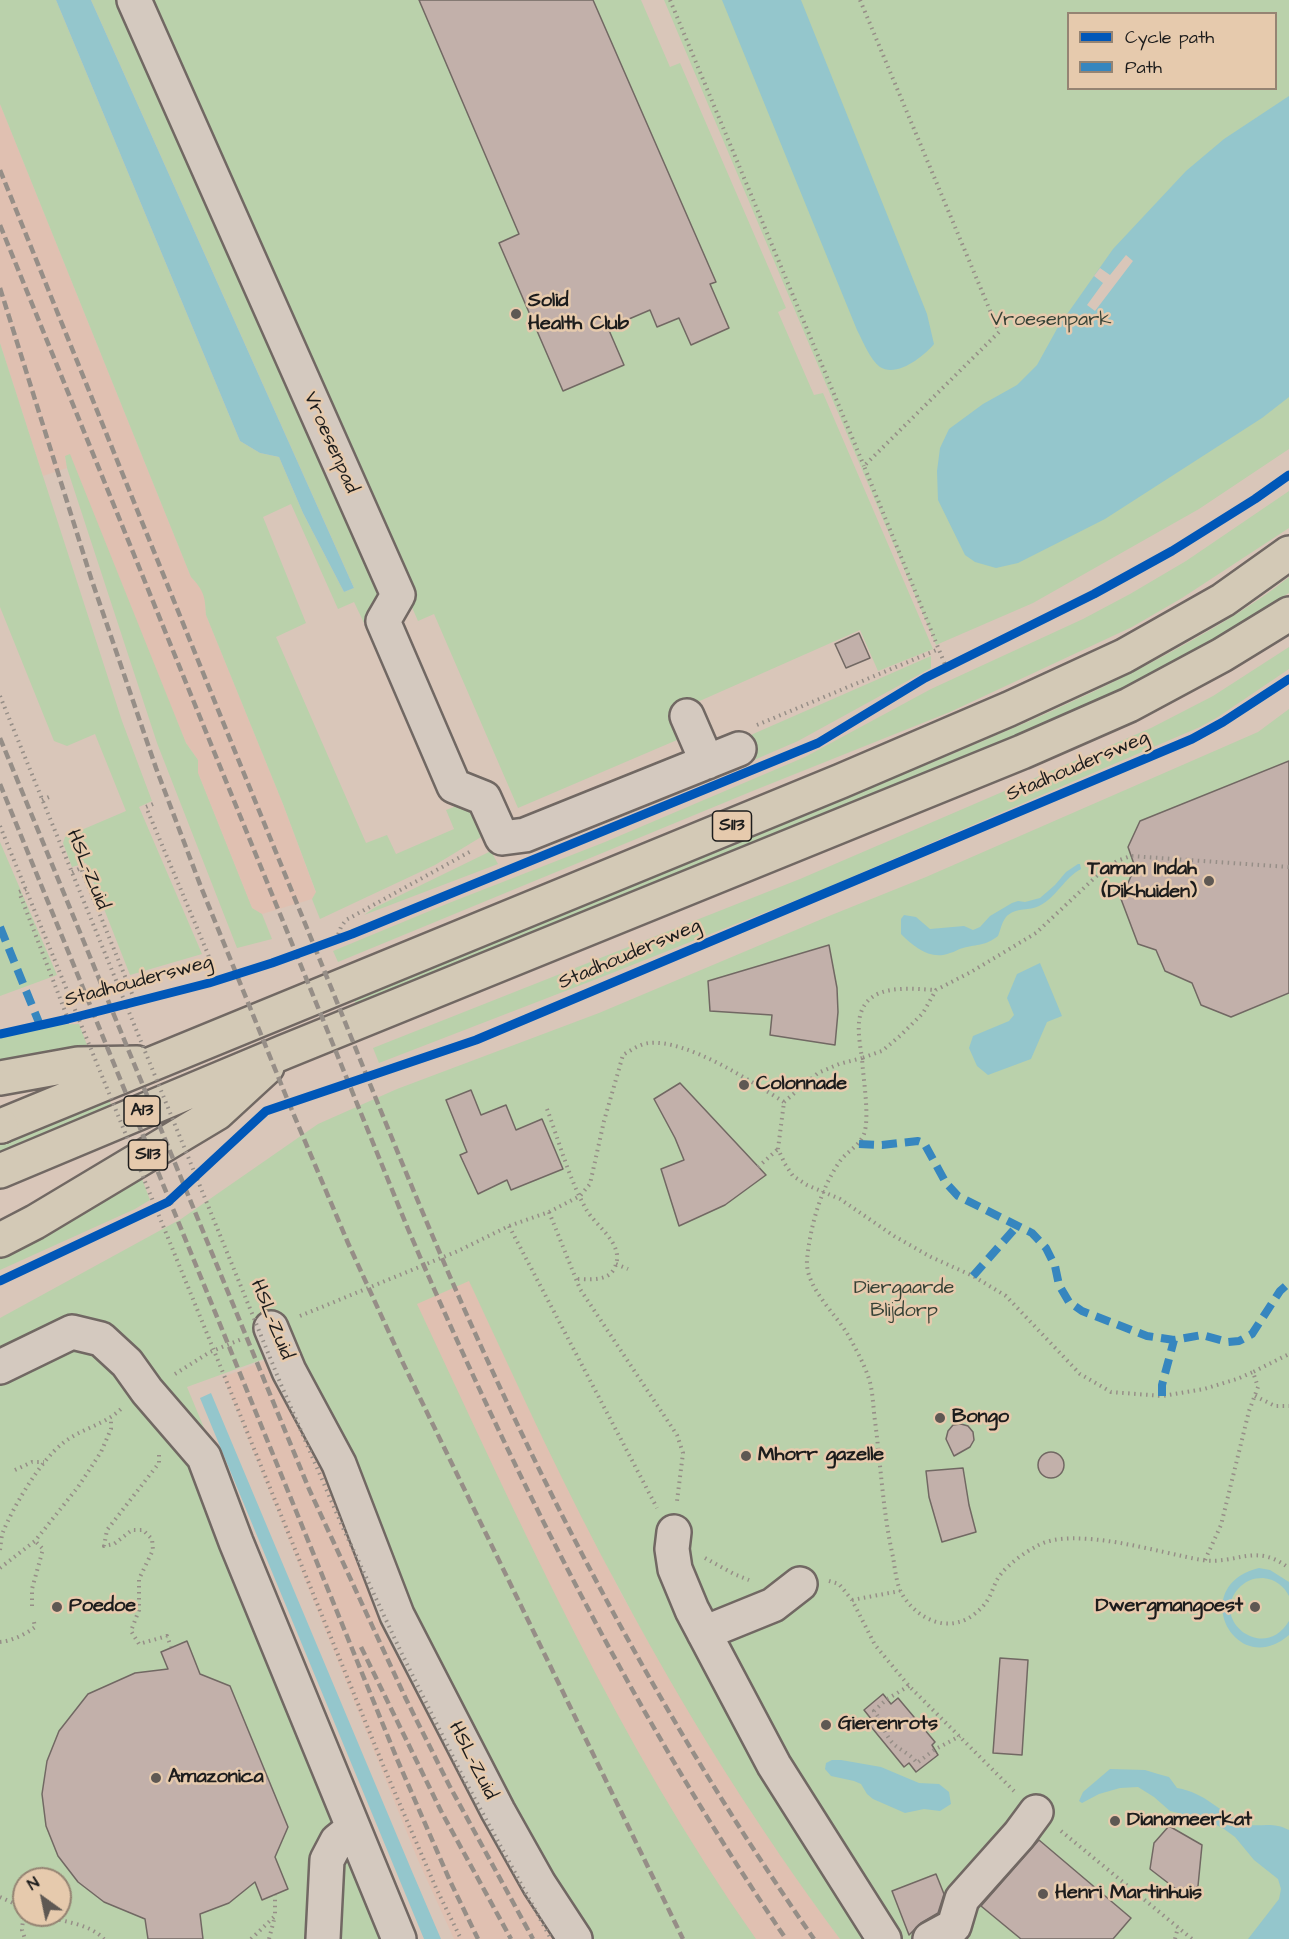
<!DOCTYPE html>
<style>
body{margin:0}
#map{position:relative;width:1289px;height:1939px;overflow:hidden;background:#d9c6b9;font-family:"Architects Daughter",sans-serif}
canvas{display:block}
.legend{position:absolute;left:1067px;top:12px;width:210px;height:78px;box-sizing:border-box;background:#e6caad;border:2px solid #958473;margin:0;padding:8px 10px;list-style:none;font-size:18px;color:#1c1c1c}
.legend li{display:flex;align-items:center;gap:12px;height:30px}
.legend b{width:30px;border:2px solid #958473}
.north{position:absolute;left:12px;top:1867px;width:60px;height:60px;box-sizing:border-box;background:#e6caad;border:2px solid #958473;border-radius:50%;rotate:327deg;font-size:16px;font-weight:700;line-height:24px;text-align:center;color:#1c1c1c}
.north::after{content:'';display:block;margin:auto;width:21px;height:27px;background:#5e5853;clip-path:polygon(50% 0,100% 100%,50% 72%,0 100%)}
</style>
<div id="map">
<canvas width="1289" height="1939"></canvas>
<ul class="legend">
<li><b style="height:8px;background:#0057b8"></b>Cycle path</li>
<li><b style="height:8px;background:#3686bf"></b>Path</li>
</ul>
<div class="north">N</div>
</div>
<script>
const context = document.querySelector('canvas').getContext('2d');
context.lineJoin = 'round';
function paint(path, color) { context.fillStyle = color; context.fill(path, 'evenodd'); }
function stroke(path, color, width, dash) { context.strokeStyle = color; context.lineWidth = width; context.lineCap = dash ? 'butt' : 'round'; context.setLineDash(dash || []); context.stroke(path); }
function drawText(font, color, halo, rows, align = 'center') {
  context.font = font + ' "Architects Daughter",sans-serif'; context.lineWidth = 5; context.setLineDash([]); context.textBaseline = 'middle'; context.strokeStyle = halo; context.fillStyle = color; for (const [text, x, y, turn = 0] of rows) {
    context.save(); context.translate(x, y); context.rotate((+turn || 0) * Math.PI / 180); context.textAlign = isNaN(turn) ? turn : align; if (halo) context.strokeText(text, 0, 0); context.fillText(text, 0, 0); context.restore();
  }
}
const built = new Path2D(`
 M0,104l191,473 11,12 3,8 1,18 77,189 33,89 -4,6 -50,15 -10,-6 -54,-135v-13l-12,-17 -121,-287 2,12 -24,8 -43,-133z
 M469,1280l61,130 92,185 88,151 75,115 55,78h-386l-36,-79 -195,-483z`);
const green = new Path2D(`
 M0,0h56l184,441 20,12 19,4 24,56 41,79 10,-4 -263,-588h33l258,589 -2,27 -16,7 -10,-21 -16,7 -47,-105 -28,13 43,106 -30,14 90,206 21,-8 9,19 58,-25 -8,-19 13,-5 18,7 9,22 -51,31 -115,54 -8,-20 4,-7 -33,-88 -77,-189c-1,-19 -2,-24 -15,-38l-191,-473z
 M149,0h492l29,67 10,-4 106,245 -8,4 36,83 9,-2 110,256 -55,22 -18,-41 -192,85 9,25 -159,68 -84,-194 -16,7 -270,-617z
 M664,0h625v449l-90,60 -166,94 -97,42zM1068,14h208v74h-208z
 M0,343l122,378 30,80 -13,6 63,147 -72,21 -44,-112 -14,4 -9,-24 2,-6 61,-26 -31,-77 -28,12 -13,-5 -54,-134z
 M70,454l116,289 12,17v13l54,135 10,6 10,25 -35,9 -80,-205 -90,-275 -2,-12z
 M1289,491v37l-107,70 -50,29 -182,85 -195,78 -417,172 -5,-11 116,-48 156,-61 200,-85 126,-68 152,-70 47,-25 56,-33z
 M1289,577v16l-86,53 -118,62 -728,300 -3,-8c178,-73 357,-146 535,-220 99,-41 198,-81 291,-133 38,-21 75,-43 109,-70z
 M1289,647v22l-71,48 -18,10 -381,164 -207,82 -233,90 -6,-15 427,-169 351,-151 62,-32z
 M931,656v12l-133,73 -74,32 -2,-1 26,-35 5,-3z
 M1289,709v1230h-449c-81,-109 -154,-225 -218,-345 -56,-102 -104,-208 -153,-313l-52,23c102,217 200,438 339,635h-170l-56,-88 -92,-188 -144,-315 -107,39 230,552h-417v-621l181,-99 137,-95 79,-35 202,-76 230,-97 97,-39 332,-145zM24,1879h36v36h-36z
 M0,842l57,133 -57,21z
 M491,851l7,13 -134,51 10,-7z
 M79,1024l8,21 -87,16v-24l40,-12z
 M109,1100l5,10 -114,46v-11z
 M139,1171l11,29 -15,9 -135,61v-22z`);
const water = new Path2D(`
 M56,0h35l263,588 -10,4 -41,-79 -24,-56 -19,-4 -20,-12z
 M722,0h79l126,314 7,30c-10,12 -37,34 -54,23 -10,-7 -17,-26 -23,-37z
 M1289,96v301l-27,21 -157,101 -87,44 -22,5 -21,-6 -10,-7 -27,-55 -1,-29 3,-23 9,-19 34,-25 34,-19 20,-20 21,-38 55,-78 73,-78 38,-32z
 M1078,864h2l1,5c-17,9 -24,28 -42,37 -10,5 -21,1 -31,9 -6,5 -7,14 -10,21 -13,10 -20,8 -35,12 -5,1 -8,4 -13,5 -19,8 -36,-6 -49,-19v-15l3,-4 12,2 14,12 34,-3 9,4 7,-3 10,-11 22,-13 6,-2 7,1 15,-4 15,-13 11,-13z
 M1040,963l22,53 -15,6 -16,37 -43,16 -11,-9 -8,-18 4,-12 36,-15 5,-6 -7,-17 10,-24z
 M211,1393l200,476 30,70h-17l-224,-541z
 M1259,1568l11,2 19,12v14c-5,-10 -14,-17 -26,-18 -10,0 -18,3 -25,11 -28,31 26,74 51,32v14c-53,46 -103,-49 -30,-67z
 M832,1760h9l40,7 38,16 20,1 10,8 2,12 -11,7 -16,-2 -19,4 -32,-14 -6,-5 -6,-10 -7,-3 -23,-5 -6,-7 1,-6z
 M1110,1769l35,1 13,4 11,3 8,11c29,5 41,23 66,35 13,6 28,-3 46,7v109h-41l31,-40 2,-10 -3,-10 -24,-19 -19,-23 -11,-8 -17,-9 -37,-9 -16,-14 -16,-10 -18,1 -21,6 -17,9 -3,-2 4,-9z`);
const pier = new Path2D(`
 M1126,255l7,6 -38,50 -8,-6 16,-22 -9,-7 6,-8 10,7z`);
const building = new Path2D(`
 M419,0h174l123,282 -6,2 19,44 -38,17 -12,-27 -22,9 -7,-17 -42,18 16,37 -61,26 -64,-148 20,-9z
 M859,633l11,25 -24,10 -11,-24z
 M1289,761v232l-58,24 -30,-12 -9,-22 -27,-12 -9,-21 -18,-6 -17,-45 14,-32 -7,-20 12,-26z
 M829,945l8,43 1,24 -3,33 -65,-10 2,-20 -62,-4 -2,-30z
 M680,1083l86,92 -41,30 -46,21 -18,-57 23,-9 -9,-22 -21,-39z
 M471,1090l10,25 25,-10 10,25 26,-11 21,50 -52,21 -4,-10 -29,14 -18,-39 7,-3 -21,-52z
 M961,1424l7,2 5,6 1,8 -4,7 -16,9 -8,-17 2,-8 5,-6z
 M1038 1465a13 13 0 1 1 26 0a13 13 0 1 1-26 0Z
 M963,1468l6,37 7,27 -34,10 -13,-45 -3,-26z
 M187,1641l13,33 30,12 58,141 -13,30 13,32 -26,11 -7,-18 -26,21 -29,11 3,25h-55l-3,-20 -41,-17 -26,-20 -20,-26 -12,-30 -4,-32 5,-33 12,-30 29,-37 47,-21 33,-4 -7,-17z
 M1000,1658l28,2 -6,95 -29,-2z
 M883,1694l8,10 7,-6 37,44 -3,3 6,10 -22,17 -7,-9 -5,4 -36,-44 4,-3 -8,-10z
 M1169,1826l33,19 -4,41 -13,10 -35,-27 4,-26z
 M1039,1840l92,78 -18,21h-92l-40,-33z
 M936,1874l8,20 -6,19 -17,10 -12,12 -17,-44z`);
const path = new Path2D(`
 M670,0l194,466
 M860,0l139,332 -135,134 82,201
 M757,725l182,-76
 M42,800l7,-3
 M153,804l-7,3 62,147 8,26
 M1289,867l-158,-11 -14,5 -14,9 -67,63 -65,39 -35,18 -13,23 -22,22 -19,16 -20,7c1,20 8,59 2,76 -5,13 -19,18 -26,30 -18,27 -28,64 -31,96 -2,27 29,54 41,75 7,12 15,27 20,41 5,13 5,31 7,45 6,46 8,92 18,136 2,11 3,25 8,35 10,20 35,37 58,30 10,-2 23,-13 28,-21 6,-9 7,-19 14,-27 8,-10 24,-22 36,-28 36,-21 123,7 165,14 35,5 53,-18 87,8
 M72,872l9,-4 54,133
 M26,889l-7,3 49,127
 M336,940l5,-13 5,-7 127,-70
 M784,1102l34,-29 21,-9 23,-6c-2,-13 -5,-29 -2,-42 8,-34 51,-27 76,-26
 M547,1109c12,32 22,70 39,100 10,18 41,36 28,60 -7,13 -26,10 -38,10
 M758,1167l20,-18
 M549,1212l31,77 97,146 6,18 -6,48
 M509,1226l148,282
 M616,1264l12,5
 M300,1316l158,-65 51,-25 40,-14 31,-16 10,-12 14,-63 19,-66c8,-5 17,-11 26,-12 38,-4 103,39 135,59l-6,47 7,15 8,12 14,9 33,14 54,37 37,21 42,19 33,20 74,78 31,18 51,4 42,-7 33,-10 16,-7
 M175,1374l35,-22 32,-13
 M1255,1396l20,10h14
 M159,1455v8l-52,67 -3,16 10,-2 18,-14h11l9,9 1,11 -14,29v31l-8,21 8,13 28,-8 4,11
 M15,1470l17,-8h12
 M0,1550c1,-6 1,-13 3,-18 10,-25 38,-72 59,-88 17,-15 41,-18 59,-35
 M705,1558l29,16 15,6
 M1205,1560l16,-35 28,-114 9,-24 -5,-15 36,-18
 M0,1568l35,-27 43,-54 23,-35 10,-23v-10
 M829,1581l10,3 13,16 23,45 34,41 105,105
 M852,1600l48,-9
 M32,1606v-17l11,-40 -8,-8
 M0,1642c12,-1 26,-8 35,-15l-1,-5
 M909,1686l-22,13 -13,12c8,9 9,20 17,30 7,9 19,12 26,22l17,-13 26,-14
 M1061,1831l131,108
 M0,1897l24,11 -2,22 3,9
 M42,1915c20,7 47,8 62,24
 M251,1939l24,-23v-21
 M269,1939l6,-23
 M1175,1939l3,-12`);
const minor = new Path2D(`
 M134,0l264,595 -15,26 71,165 30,12 18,40 23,-3 214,-86
 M687,716l20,46
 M271,1328l18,43 50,93 58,151 101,196 41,73 36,55
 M0,1367l72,-35 29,7 26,24 20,28 57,66 32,85 163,397
 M674,1532l-2,17 3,20 17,41 82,155 110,174
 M704,1633l69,-28 27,-21
 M323,1939l4,-79 10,-19 16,-13
 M930,1939l24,-13 8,-27 57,-64 17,-23`);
const major = new Path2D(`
 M0,1078l78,-14 59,-1
 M1,1126l840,-345 168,-72 115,-53 99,-56 66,-47
 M0,1171l284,-119 738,-300 107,-47 93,-50 67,-41
 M0,1240l35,-18 182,-109 50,-46`);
const highway = new Path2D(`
 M0,1126h1`);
const rail = new Path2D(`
 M0,170c104,258 208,516 313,773 58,142 113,285 178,425 91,198 198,392 323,571
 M0,225l408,1004c106,247 227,488 378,710
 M0,288l91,290 65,190 45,119 87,214 60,142 55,120 280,576
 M0,738l309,751 97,210 43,86 84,154
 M0,784l397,975 53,122 28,58
 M361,1647l80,164 70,128`);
const pathBridge = new Path2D(`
 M0,696l282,691 62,143 57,122 62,125 88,162
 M0,826l383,939 53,123 25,51`);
const quiet = new Path2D(`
 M0,927l40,98
 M859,1144l23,1 36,-4 6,2 22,40 12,13 74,37 14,15 9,18 4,19 10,17 13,9 65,25 27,4 28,-5 26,7 11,-1 13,-7 28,-43 9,-8
 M973,1276l45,-51
 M1162,1396v-11l12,-45`);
const cycleway = new Path2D(`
 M0,1034l68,-15 141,-36 63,-20 80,-29 466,-191 107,-65 169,-84 78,-43 83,-52 34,-24
 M0,1281l168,-79 98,-91 210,-71 716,-301 31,-17 66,-43`);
const markers = [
 [516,314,6,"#5e5853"],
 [1209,881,6,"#5e5853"],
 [744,1085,6,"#5e5853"],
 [940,1418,6,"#5e5853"],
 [746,1456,6,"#5e5853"],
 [57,1607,6,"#5e5853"],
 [1255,1607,6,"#5e5853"],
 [826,1725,6,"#5e5853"],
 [156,1778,6,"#5e5853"],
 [1115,1821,6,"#5e5853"],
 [1043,1894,6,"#5e5853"]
];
const shields = [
 [732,826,39],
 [142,1111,36],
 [148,1155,39]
];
const shieldNames = [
 ["S113",732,826],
 ["A13",142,1111],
 ["S113",148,1155]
];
const poiNames = [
 ["Solid",528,302],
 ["Health Club",528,325],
 ["Taman Indah",1197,870,"right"],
 ["(Dikhuiden)",1197,893,"right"],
 ["Colonnade",756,1085],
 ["Bongo",952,1418],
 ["Mhorr gazelle",758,1456],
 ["Poedoe",69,1607],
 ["Dwergmangoest",1243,1607,"right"],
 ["Gierenrots",838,1725],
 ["Amazonica",168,1778],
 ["Dianameerkat",1127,1821],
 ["Henri Martinhuis",1055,1894]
];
const parkNames = [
 ["Vroesenpark",1051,321],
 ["Diergaarde",904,1289],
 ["Blijdorp",904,1312]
];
const streetNames = [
 ["Vroesenpad",330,443,66],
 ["Stadhoudersweg",1078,767,-23],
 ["HSL-Zuid",87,870,68],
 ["Stadhoudersweg",630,955,-23],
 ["Stadhoudersweg",139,982,-15],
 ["HSL-Zuid",271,1320,68],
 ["HSL-Zuid",472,1761,63]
];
paint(built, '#e0c0b1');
paint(green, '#bad1ab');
paint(water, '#94c6cc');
paint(pier, '#d9c6b9');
paint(building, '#c2b0aa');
stroke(building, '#716863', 1.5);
stroke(minor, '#716863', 38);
stroke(major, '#716863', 38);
stroke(highway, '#716863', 38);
stroke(path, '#968e87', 4, [1.5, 4.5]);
stroke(minor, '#d4c9bf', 33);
stroke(major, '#d3c9b6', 33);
stroke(highway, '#d3c9b6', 33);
stroke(rail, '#968e87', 4.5, [9, 4.5]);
stroke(pathBridge, '#968e87', 4, [1.5, 4.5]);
stroke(quiet, '#3686bf', 8, [15, 8]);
stroke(cycleway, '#0057b8', 9);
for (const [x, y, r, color] of markers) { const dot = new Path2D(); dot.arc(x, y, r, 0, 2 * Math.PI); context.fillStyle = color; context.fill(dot); stroke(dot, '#e6caad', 2); }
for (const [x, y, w] of shields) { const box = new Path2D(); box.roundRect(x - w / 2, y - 15, w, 30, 4.5); context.fillStyle = '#e6caad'; context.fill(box); stroke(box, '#1c1c1c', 1.5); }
drawText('bold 18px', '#1c1c1c', null, shieldNames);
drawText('bold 20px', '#1c1c1c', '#e6caad', poiNames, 'left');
drawText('20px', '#364236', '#e6caad', parkNames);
drawText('20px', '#1c1c1c', '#e6caad', streetNames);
</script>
